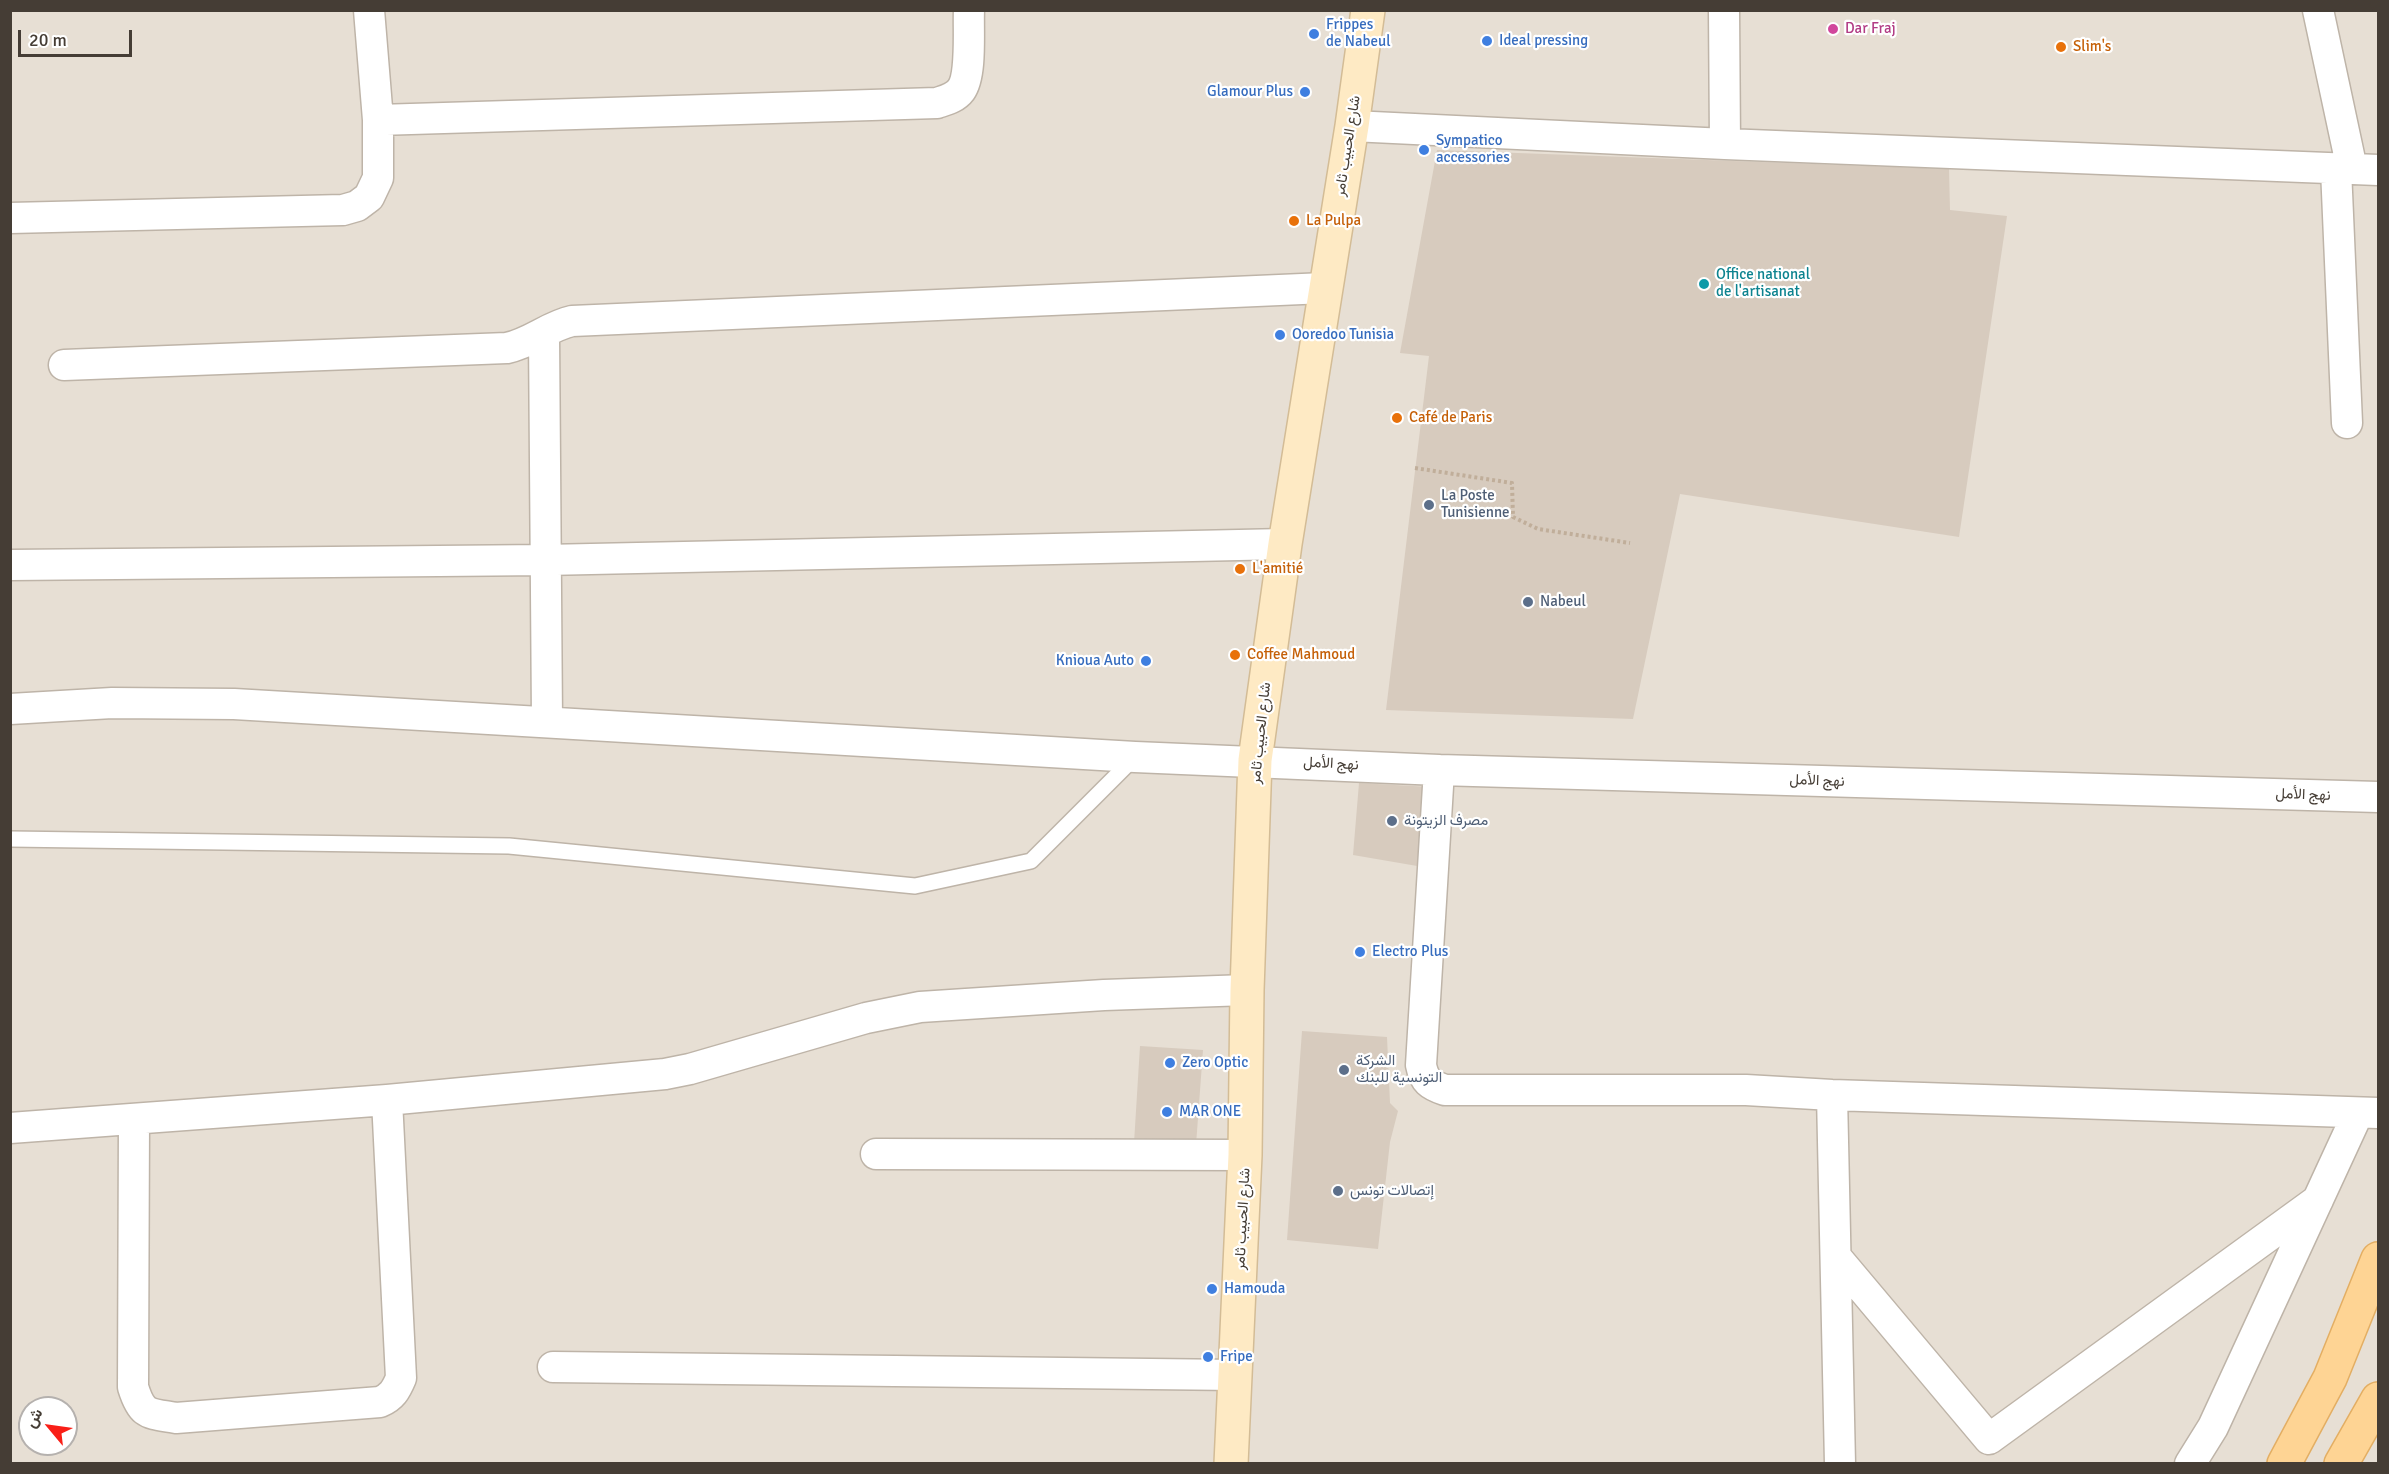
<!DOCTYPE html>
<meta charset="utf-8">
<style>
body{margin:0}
#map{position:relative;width:2389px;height:1474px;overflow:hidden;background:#f3ede6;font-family:Signika,Vazirmatn,sans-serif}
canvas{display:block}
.frame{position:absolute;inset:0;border:12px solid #453d35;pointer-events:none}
.north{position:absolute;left:18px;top:1396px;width:60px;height:60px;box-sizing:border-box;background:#fff;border:2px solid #b5b1ae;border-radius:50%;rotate:299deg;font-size:16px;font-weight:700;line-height:24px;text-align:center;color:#453d35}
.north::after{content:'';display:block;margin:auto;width:21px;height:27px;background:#f91f17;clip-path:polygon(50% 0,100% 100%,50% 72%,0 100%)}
.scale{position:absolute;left:18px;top:30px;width:114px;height:27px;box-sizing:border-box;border:3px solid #453d35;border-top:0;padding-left:8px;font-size:18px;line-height:21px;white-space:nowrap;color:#453d35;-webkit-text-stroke:4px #fff;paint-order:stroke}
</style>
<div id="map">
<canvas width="2389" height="1474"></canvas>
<div class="frame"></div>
<div class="north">ش</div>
<div class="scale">20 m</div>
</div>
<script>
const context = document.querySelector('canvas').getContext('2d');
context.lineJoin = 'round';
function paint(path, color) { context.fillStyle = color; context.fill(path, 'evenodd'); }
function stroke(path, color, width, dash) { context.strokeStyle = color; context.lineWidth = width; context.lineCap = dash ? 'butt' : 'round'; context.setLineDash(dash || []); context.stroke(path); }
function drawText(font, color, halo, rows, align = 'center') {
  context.font = font + ' Signika,Vazirmatn,sans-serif'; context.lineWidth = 4.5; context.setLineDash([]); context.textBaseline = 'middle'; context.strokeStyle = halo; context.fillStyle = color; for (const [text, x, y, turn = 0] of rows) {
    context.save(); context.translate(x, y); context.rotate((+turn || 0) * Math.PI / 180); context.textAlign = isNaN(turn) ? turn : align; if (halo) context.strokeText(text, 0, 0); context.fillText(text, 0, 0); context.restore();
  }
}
const residential = new Path2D(`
 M10,11h2368v1452h-2367zM30,1408h36v36h-36z`);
const building = new Path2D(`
 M1437,150l512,19 1,41 57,6 -48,321 -279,-43 -47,225 -247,-9 43,-354 -29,-3z
 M1359,783l72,4 -8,80 -70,-12z
 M1302,1031l85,6 3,66 8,8 -8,31 -12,107 -91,-9z
 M1140,1046l63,4 -7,95 -62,-2z`);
const path = new Path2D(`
 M1415,468l97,15 1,34 25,12 92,14`);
const lane = new Path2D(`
 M10,839l499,7 406,40 116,-25 104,-104`);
const street = new Path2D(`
 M1724,10l1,134
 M2318,10l34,159
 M378,120l559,-17c9,-3 18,-5 24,-13 11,-15 7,-61 8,-80
 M1352,126l373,18 653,26
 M2336,169l11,254
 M10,218l333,-8 14,-4 12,-9 9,-19v-58l-9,-110
 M544,334l3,387
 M64,365l443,-17c24,-5 42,-22 65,-27l753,-33
 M10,565l535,-5 740,-16
 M10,709l102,-6 122,1 901,53 304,13 939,27
 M1439,770l-18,295c3,16 9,20 24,25h301l86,5 546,18
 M1832,1095l8,369
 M134,1119l-1,268c9,29 15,26 43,31l204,-16c12,-5 16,-12 21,-24l-14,-278
 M10,1128l377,-28 278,-26 25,-5 176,-51 54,-11 184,-12 143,-5
 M876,1154l369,1
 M1836,1257l153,182 329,-239
 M553,1367l683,8
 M2190,1464l23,-37 145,-314`);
const secondary = new Path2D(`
 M1231,1464l14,-309 2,-165 8,-230 30,-216 67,-418 16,-116`);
const primary = new Path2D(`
 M2284,1464l46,-86 48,-119
 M2341,1464l37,-65`);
const markers = [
 [1833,29,6,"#d1479c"],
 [1314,34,6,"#3f7fe0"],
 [1487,41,6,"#3f7fe0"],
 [2061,47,6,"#e8710a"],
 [1305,92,6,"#3f7fe0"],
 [1424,150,6,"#3f7fe0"],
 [1294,221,6,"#e8710a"],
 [1704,284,6,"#0f9aa8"],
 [1280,335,6,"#3f7fe0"],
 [1397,418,6,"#e8710a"],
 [1429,505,6,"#5c6f8a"],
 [1240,569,6,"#e8710a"],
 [1528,602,6,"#5c6f8a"],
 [1235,655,6,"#e8710a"],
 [1146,661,6,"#3f7fe0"],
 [1392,821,6,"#5c6f8a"],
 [1360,952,6,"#3f7fe0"],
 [1170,1063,6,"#3f7fe0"],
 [1344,1070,6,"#5c6f8a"],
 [1167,1112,6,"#3f7fe0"],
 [1338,1191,6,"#5c6f8a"],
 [1212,1289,6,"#3f7fe0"],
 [1208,1357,6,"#3f7fe0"]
];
const shopNames = [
 ["Frippes",1326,25],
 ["de Nabeul",1326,42],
 ["Ideal pressing",1499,41],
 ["Glamour Plus",1293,92,"right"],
 ["Sympatico",1436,141],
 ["accessories",1436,158],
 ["Ooredoo Tunisia",1292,335],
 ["Knioua Auto",1134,661,"right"],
 ["Electro Plus",1372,952],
 ["Zero Optic",1182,1063],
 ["MAR ONE",1179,1112],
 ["Hamouda",1224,1289],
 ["Fripe",1220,1357]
];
const hotelNames = [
 ["Dar Fraj",1845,29]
];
const foodNames = [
 ["Slim's",2073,47],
 ["La Pulpa",1306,221],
 ["Café de Paris",1409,418],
 ["L'amitié",1252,569],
 ["Coffee Mahmoud",1247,655]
];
const streetNames = [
 ["شارع الحبيب ثامر",1348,146,-81],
 ["شارع الحبيب ثامر",1261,733,-84],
 ["نهج الأمل",1331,764,3],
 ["نهج الأمل",1817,781,2],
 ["نهج الأمل",2303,795,2],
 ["شارع الحبيب ثامر",1243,1219,-87]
];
const cultureNames = [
 ["Office national",1716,275],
 ["de l'artisanat",1716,292]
];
const serviceNames = [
 ["La Poste",1441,496],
 ["Tunisienne",1441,513],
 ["Nabeul",1540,602],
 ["مصرف الزيتونة",1404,821],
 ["الشركة",1356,1061],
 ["التونسية للبنك",1356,1078],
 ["إتصالات تونس",1350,1191]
];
paint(residential, '#e7dfd4');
paint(building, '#d7cbbe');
stroke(lane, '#beb4a8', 18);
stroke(street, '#beb4a8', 33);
stroke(secondary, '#d3bc96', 36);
stroke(primary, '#e3ae63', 36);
stroke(path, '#c0ae9a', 4, [3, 3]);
stroke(lane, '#fff', 15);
stroke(street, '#fff', 30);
stroke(secondary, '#feeac4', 33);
stroke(primary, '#fed494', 33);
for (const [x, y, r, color] of markers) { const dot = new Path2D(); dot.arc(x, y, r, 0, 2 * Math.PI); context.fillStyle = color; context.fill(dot); stroke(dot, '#fff', 2); }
drawText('15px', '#366cbe', '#fff', shopNames, 'left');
drawText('15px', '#b23c85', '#fff', hotelNames, 'left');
drawText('15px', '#c56008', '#fff', foodNames, 'left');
drawText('15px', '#453d35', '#fff', streetNames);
drawText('15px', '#0d838f', '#fff', cultureNames, 'left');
drawText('15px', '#4e5e75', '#fff', serviceNames, 'left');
</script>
